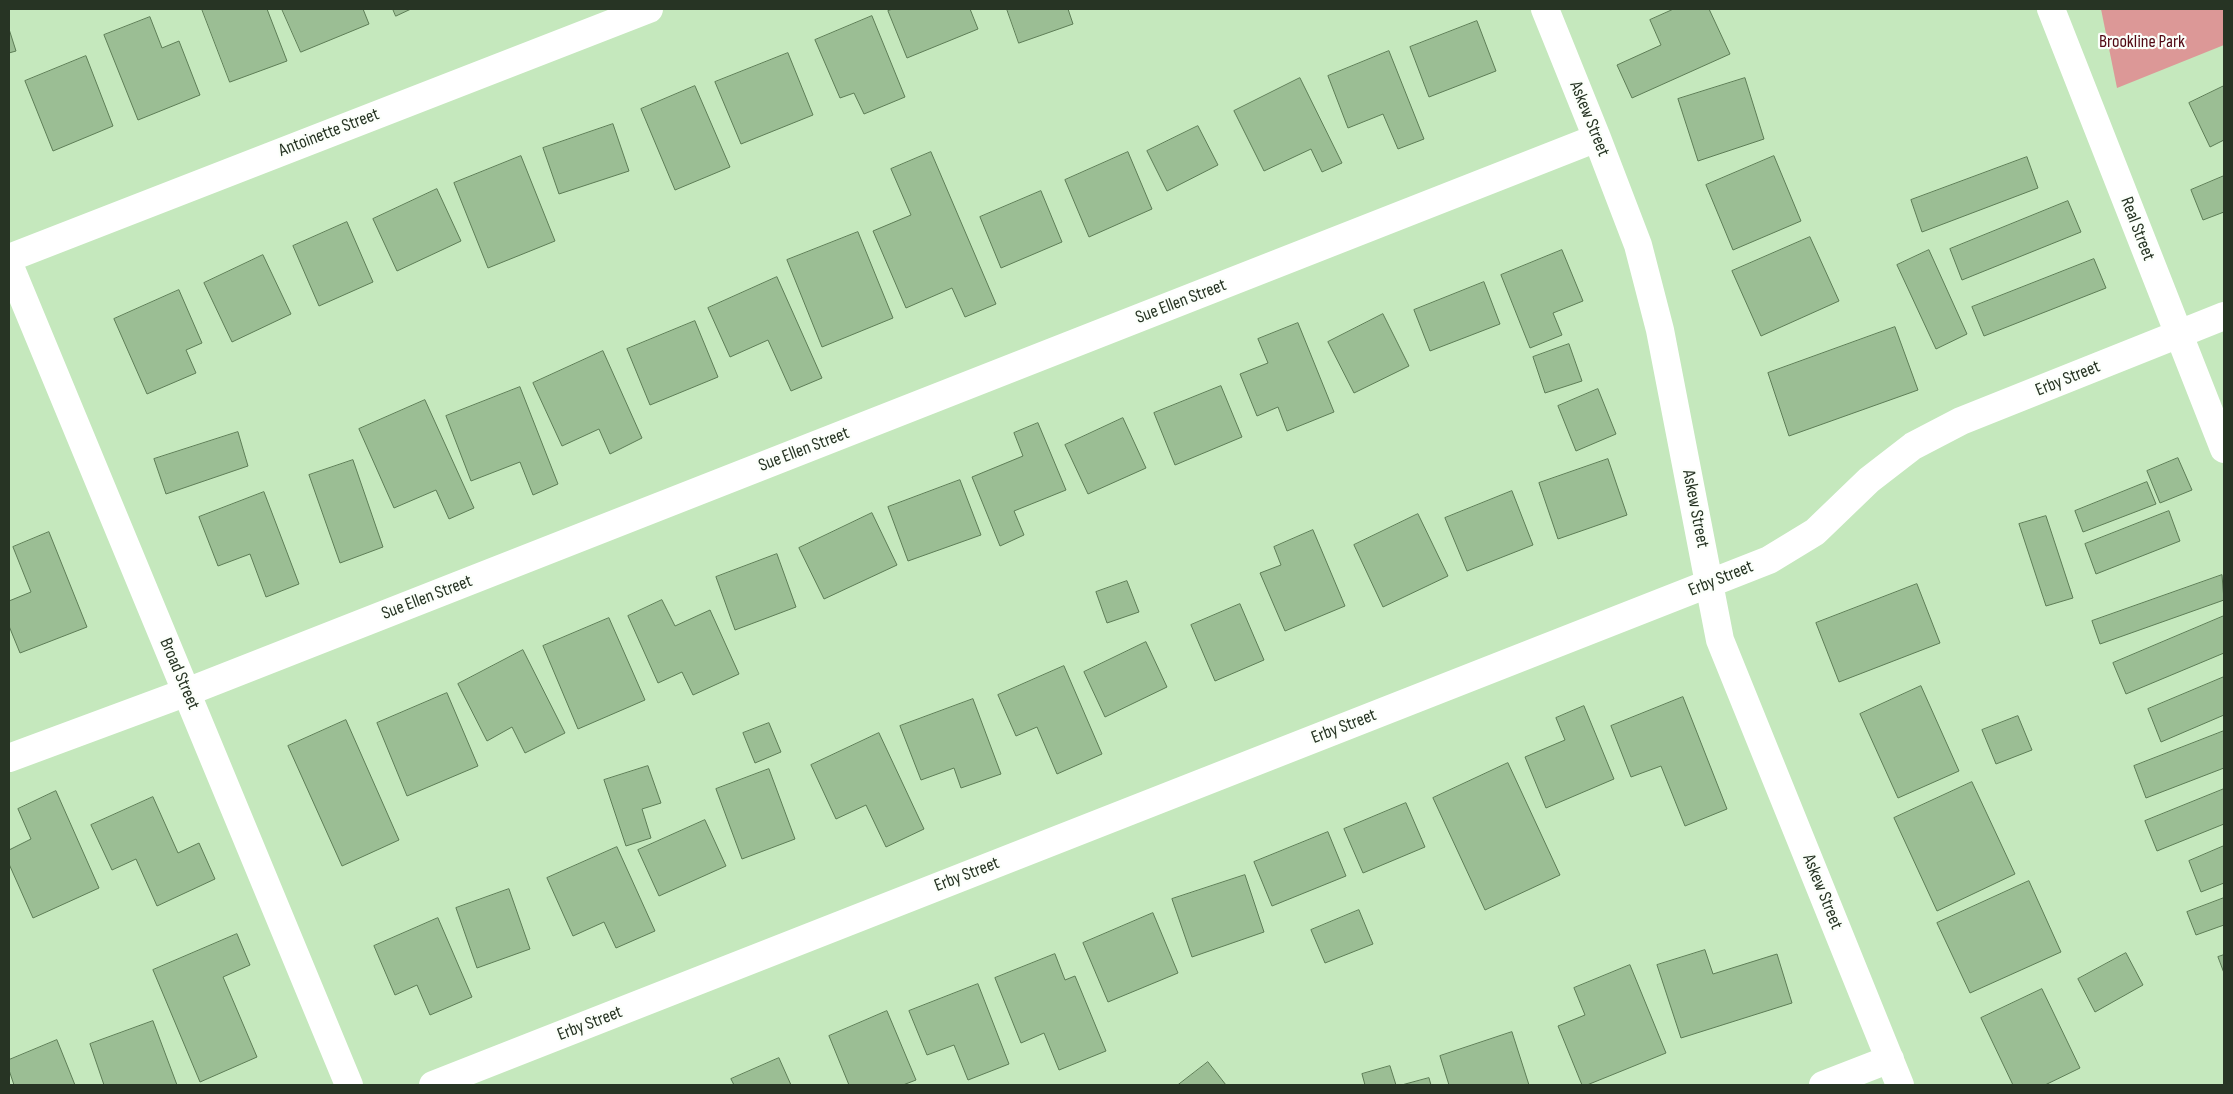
<!DOCTYPE html>
<style>
body{margin:0}
#map{position:relative;width:2233px;height:1094px;overflow:hidden;background:#c5e8bd;font-family:"Sofia Sans Condensed",sans-serif}
canvas{display:block}
.frame{position:absolute;inset:0;border:10px solid #273424;pointer-events:none}
</style>
<div id="map">
<canvas width="2233" height="1094"></canvas>
<div class="frame"></div>
</div>
<script>
const context = document.querySelector('canvas').getContext('2d');
context.lineJoin = 'round';
function paint(path, color) { context.fillStyle = color; context.fill(path, 'evenodd'); }
function stroke(path, color, width, dash) { context.strokeStyle = color; context.lineWidth = width; context.lineCap = dash ? 'butt' : 'round'; context.setLineDash(dash || []); context.stroke(path); }
function drawText(font, color, halo, rows, align = 'center') {
  context.font = font + ' "Sofia Sans Condensed",sans-serif'; context.lineWidth = 4.5; context.setLineDash([]); context.textBaseline = 'middle'; context.strokeStyle = halo; context.fillStyle = color; for (const [text, x, y, turn = 0] of rows) {
    context.save(); context.translate(x, y); context.rotate((+turn || 0) * Math.PI / 180); context.textAlign = isNaN(turn) ? turn : align; if (halo) context.strokeText(text, 0, 0); context.fillText(text, 0, 0); context.restore();
  }
}
const green = new Path2D(`
 M2101,9h123v36l-107,43z`);
const building = new Path2D(`
 M202,9h65l20,52 -57,21z
 M282,9h81l6,15 -68,28z
 M393,9h18l-15,7z
 M893,9h77l8,20 -71,29 -19,-47z
 M1007,9h61l5,15 -54,19z
 M1674,9h35l21,45 -98,44 -15,-33 44,-20 -11,-25z
 M872,16l33,81 -41,17 -10,-21 -14,5 -25,-58z
 M150,17l12,31 17,-7 21,54 -62,25 -34,-85z
 M1477,21l19,50 -67,26 -19,-50z
 M9,29l7,22 -7,2z
 M1389,51l35,88 -26,10 -15,-35 -35,14 -20,-52z
 M788,53l25,62 -72,29 -26,-62z
 M86,56l27,70 -60,25 -28,-70z
 M1300,78l42,85 -20,9 -11,-23 -47,22 -30,-60z
 M1745,78l19,61 -66,22 -20,-62z
 M695,86l35,81 -55,23 -34,-81z
 M2224,86v54l-14,7 -21,-44z
 M613,124l16,47 -70,23 -16,-46z
 M1198,126l20,39 -51,26 -20,-40z
 M931,152l65,152 -31,13 -13,-29 -46,20 -33,-77 38,-16 -20,-46z
 M1128,152l24,57 -63,28 -24,-57z
 M521,156l34,85 -67,27 -34,-85z
 M1774,156l27,65 -68,29 -27,-65z
 M2027,157l11,31 -116,44 -11,-32z
 M2224,176v36l-21,8 -12,-30z
 M437,189l24,52 -64,30 -24,-52z
 M1041,191l21,51 -61,26 -21,-51z
 M2068,201l13,31 -119,48 -12,-31z
 M347,222l26,60 -54,24 -26,-60z
 M858,232l35,86 -71,29 -35,-87z
 M1810,237l29,64 -78,35 -29,-65z
 M1562,250l21,51 -30,12 9,22 -32,13 -29,-73z
 M1929,250l38,84 -31,15 -39,-84z
 M263,255l28,59 -59,28 -28,-59z
 M2094,259l12,29 -122,48 -12,-29z
 M777,277l45,101 -31,13 -23,-51 -38,17 -22,-49z
 M1484,282l16,42 -70,27 -16,-41z
 M179,290l23,53 -16,7 10,23 -49,21 -33,-75z
 M1383,314l26,52 -55,27 -26,-51z
 M695,321l23,56 -68,28 -23,-56z
 M1298,323l36,89 -47,19 -9,-24 -21,9 -17,-42 28,-11 -10,-24z
 M1895,327l23,63 -129,46 -21,-63z
 M1569,344l13,37 -37,12 -12,-36z
 M603,351l39,87 -32,16 -11,-25 -37,17 -29,-63z
 M1221,386l21,51 -67,28 -21,-52z
 M520,387l38,97 -25,11 -13,-33 -49,19 -25,-65z
 M1598,389l18,45 -40,17 -18,-45z
 M425,400l49,108 -25,11 -13,-29 -42,18 -35,-79z
 M1123,418l23,50 -58,26 -23,-49z
 M1038,423l28,67 -52,21 10,24 -24,11 -28,-69 51,-21 -9,-23z
 M238,432l10,34 -82,28 -12,-35z
 M2178,458l14,32 -32,13 -13,-32z
 M1608,459l19,56 -69,24 -19,-56z
 M353,460l30,87 -43,16 -31,-88z
 M960,480l21,55 -73,26 -20,-54z
 M2147,482l9,22 -73,28 -8,-21z
 M1512,491l21,54 -66,26 -22,-53z
 M264,492l35,92 -33,13 -16,-43 -32,12 -19,-49z
 M2169,511l11,30 -84,33 -11,-30z
 M872,513l25,52 -73,34 -25,-51z
 M1418,514l30,62 -65,31 -29,-62z
 M2046,516l27,82 -27,8 -27,-82z
 M1313,530l32,76 -60,25 -25,-58 21,-8 -7,-18z
 M49,532l38,95 -67,26 -11,-27v-25l22,-9 -18,-45z
 M777,554l19,53 -61,23 -19,-53z
 M2222,575l2,25 -124,44 -8,-23z
 M1127,581l12,31 -32,11 -11,-31z
 M1917,584l23,59 -101,39 -23,-59z
 M662,600l13,26 35,-16 29,64 -46,21 -11,-23 -24,11 -30,-67z
 M1240,604l24,56 -49,21 -24,-56z
 M2224,616v37l-98,41 -13,-31z
 M609,618l36,82 -67,29 -35,-83z
 M1146,642l21,45 -62,30 -21,-45z
 M523,650l42,83 -40,20 -13,-26 -25,14 -29,-57z
 M1064,666l38,88 -45,20 -20,-47 -21,9 -18,-41z
 M2224,677v38l-63,27 -13,-33z
 M1921,686l38,85 -61,27 -38,-84z
 M447,693l31,73 -71,30 -30,-73z
 M1683,697l44,112 -42,17 -24,-60 -30,11 -20,-51z
 M973,699l28,75 -40,14 -7,-20 -33,12 -21,-54z
 M1584,706l30,73 -68,29 -21,-51 40,-17 -9,-22z
 M2018,716l14,34 -36,14 -14,-34z
 M346,720l53,120 -57,26 -54,-120z
 M769,723l12,29 -26,11 -12,-30z
 M2224,731v37l-78,30 -12,-32z
 M879,733l45,96 -38,18 -20,-42 -30,14 -25,-54z
 M1508,763l52,112 -75,35 -52,-112z
 M648,766l13,37 -19,6 9,29 -25,8 -22,-66z
 M769,769l26,70 -53,20 -26,-70z
 M1972,782l43,92 -78,37 -43,-93z
 M2224,789v35l-67,27 -12,-30z
 M56,791l43,97 -66,30 -24,-54v-14l22,-11 -13,-30z
 M153,797l25,56 21,-10 16,36 -58,27 -21,-47 -24,11 -21,-45z
 M1406,803l19,44 -62,26 -19,-44z
 M705,820l21,46 -67,30 -21,-46z
 M1328,832l18,44 -74,30 -18,-44z
 M2224,846v37l-23,9 -12,-31z
 M617,847l38,84 -39,17 -12,-26 -31,14 -26,-58z
 M1245,875l19,57 -72,25 -20,-58z
 M2029,881l32,71 -91,41 -33,-70z
 M509,889l21,60 -53,19 -21,-60z
 M2224,898v27l-28,10 -9,-23z
 M1359,910l14,34 -48,19 -14,-33z
 M1153,913l25,60 -70,29 -25,-59z
 M438,918l34,79 -42,18 -13,-30 -22,10 -21,-49z
 M237,934l13,31 -27,12 34,80 -57,25 -47,-112z
 M1705,950l8,24 64,-20 15,49 -111,35 -24,-73z
 M2126,953l17,32 -48,27 -17,-33z
 M1055,954l10,26 10,-4 31,75 -47,19 -15,-37 -23,10 -26,-65z
 M2224,955v18l-6,-16z
 M1630,965l36,88 -79,32h-5l-24,-59 27,-11 -11,-27z
 M978,984l31,80 -41,16 -14,-35 -27,10 -18,-44z
 M2042,989l38,79 -35,17h-32l-32,-67z
 M887,1011l29,69 -13,5h-54l-20,-49z
 M153,1021l24,64h-73l-14,-41z
 M1512,1032l17,53h-80l-9,-29z
 M57,1040l18,45h-61l-5,-15v-10z
 M779,1058l12,27h-57l-3,-6z
 M1208,1062l18,23h-48z
 M1390,1066l6,19h-31l-3,-11z
 M1429,1078l2,7h-29z`);
const minor = new Path2D(`
 M1545,9l52,129 41,107 22,85 60,310 180,445
 M2051,9l173,440
 M9,258l640,-249
 M9,758l178,-66 1410,-554
 M433,1085l1336,-525 46,-28 54,-52 44,-34 48,-25 263,-105
 M1823,1085l67,-26`);
const tertiary = new Path2D(`
 M9,264l340,821`);
const parkNames = [
 ["Brookline Park",2142,42]
];
const streetNames = [
 ["Askew Street",1589,119,68],
 ["Antoinette Street",329,133,-21],
 ["Real Street",2137,229,69],
 ["Sue Ellen Street",1181,302,-21],
 ["Erby Street",2068,379,-22],
 ["Sue Ellen Street",804,450,-21],
 ["Askew Street",1695,509,79],
 ["Erby Street",1721,579,-22],
 ["Sue Ellen Street",427,598,-21],
 ["Broad Street",179,674,67],
 ["Erby Street",1344,727,-21],
 ["Erby Street",967,875,-21],
 ["Askew Street",1822,892,68],
 ["Erby Street",590,1024,-21]
];
paint(green, '#dc9897');
paint(building, '#9bbe94');
stroke(building, '#5d7d56', 1);
stroke(minor, '#fff', 28);
stroke(tertiary, '#fff', 28);
drawText('18px', '#520914', '#fbfffa', parkNames);
drawText('18px', '#273424', '#fbfffa', streetNames);
</script>
